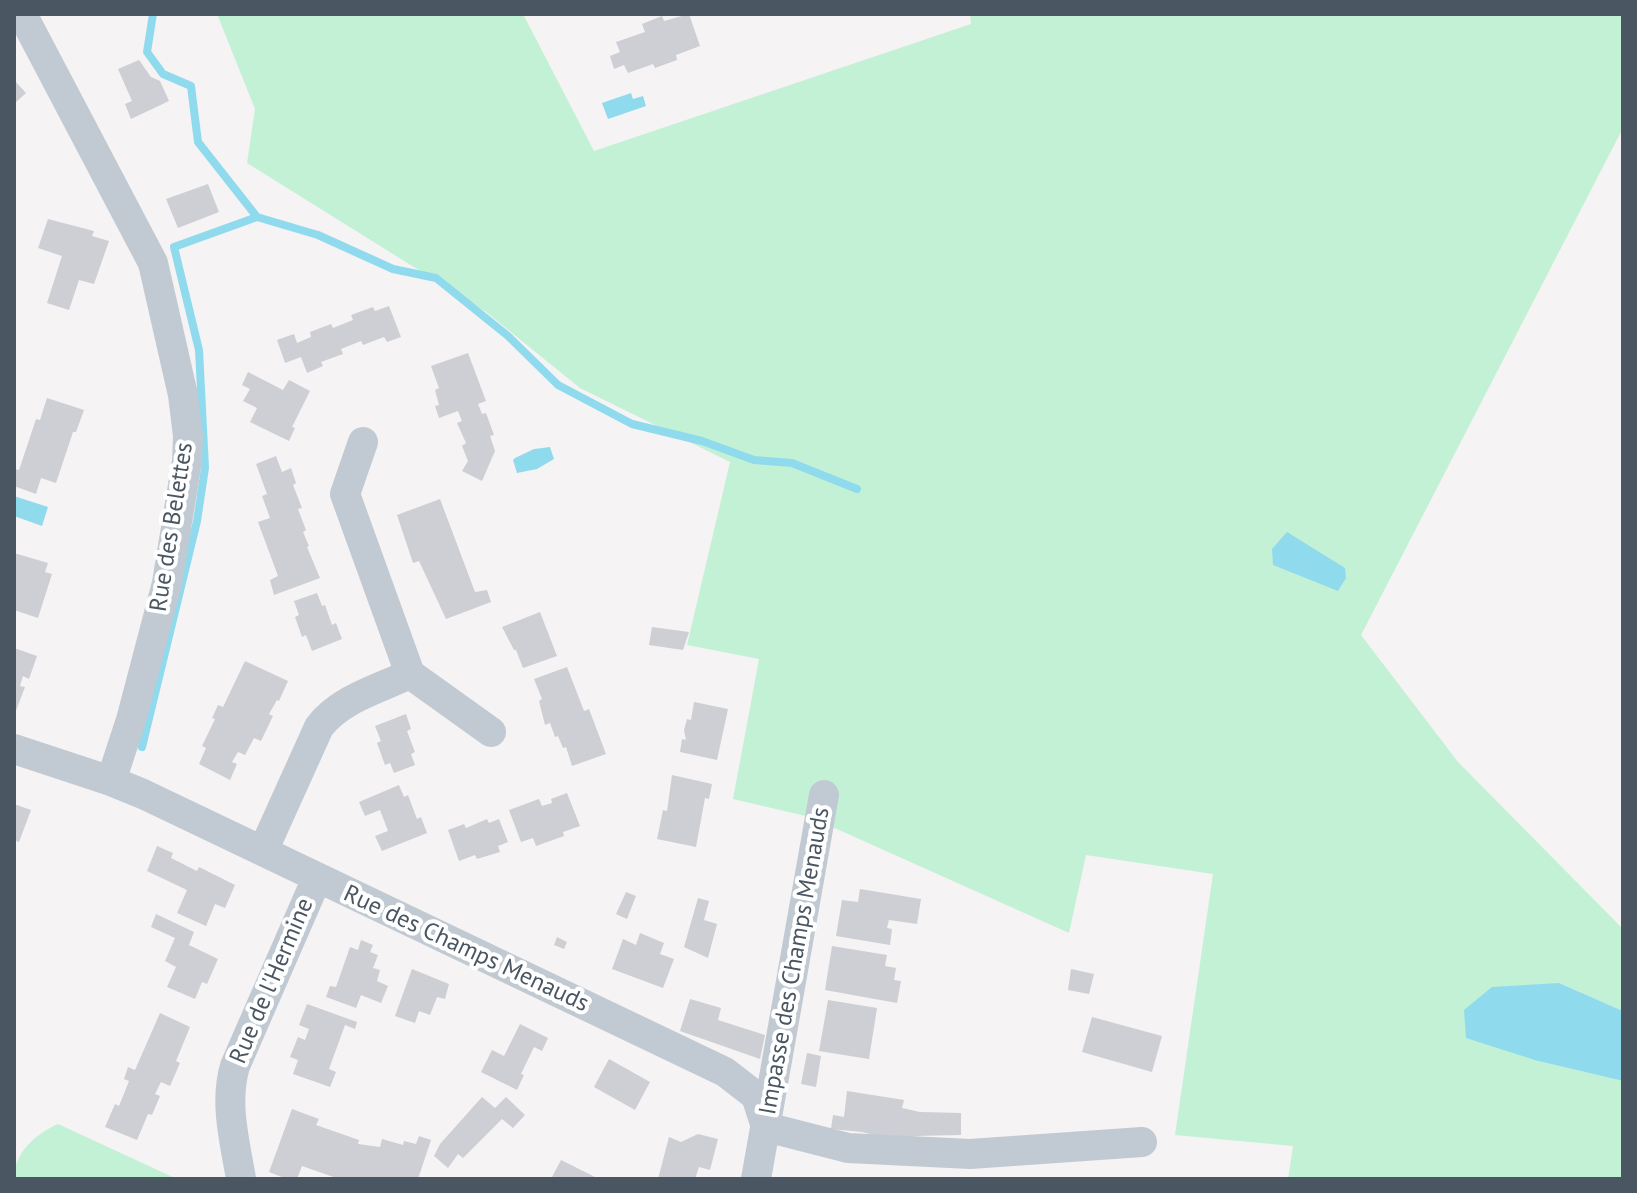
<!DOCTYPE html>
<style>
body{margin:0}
#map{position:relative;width:1637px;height:1193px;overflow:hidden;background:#f5f3f3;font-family:"PT Sans",sans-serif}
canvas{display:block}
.frame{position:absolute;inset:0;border:16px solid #4a5661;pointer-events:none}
</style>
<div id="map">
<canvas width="1637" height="1193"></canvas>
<div class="frame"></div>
</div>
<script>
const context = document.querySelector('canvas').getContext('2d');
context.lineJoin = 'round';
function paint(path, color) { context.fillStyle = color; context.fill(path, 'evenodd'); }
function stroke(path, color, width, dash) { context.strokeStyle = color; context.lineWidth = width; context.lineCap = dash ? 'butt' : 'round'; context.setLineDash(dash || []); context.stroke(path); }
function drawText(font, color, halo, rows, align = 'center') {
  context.font = font + ' "PT Sans",sans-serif'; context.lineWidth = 8; context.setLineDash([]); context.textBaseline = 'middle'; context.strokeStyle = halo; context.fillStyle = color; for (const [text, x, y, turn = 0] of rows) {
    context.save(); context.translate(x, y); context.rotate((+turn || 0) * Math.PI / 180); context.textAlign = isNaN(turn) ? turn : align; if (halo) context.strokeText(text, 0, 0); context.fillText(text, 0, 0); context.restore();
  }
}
const green = new Path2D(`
 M217,14h306l71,137 377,-127 -1,-10h653v114l-262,507 97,127 165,167v82l-64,-28 -21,78 85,20v98h-335l5,-33 -118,-11 38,-261 -127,-19 -17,78 -259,-116 -77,-18 26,-140 -72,-14 43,-183 -150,-74 -94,-76 -239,-149 8,-54z
 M58,1124l119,55h-163c0,-26 21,-45 44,-55z`);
const water = new Path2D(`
 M631,93l2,6 10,-3 3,10 -38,13 -6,-16z
 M550,447l4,12 -17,10 -20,4 -4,-13 2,-2 19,-9z
 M14,496l34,11 -6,19 -28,-10z
 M1287,532l58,36 1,10 -8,13 -65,-26 -1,-16z
 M1559,983l64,28v70l-85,-20 -72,-23 -2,-28 28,-23z`);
const stream = new Path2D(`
 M257,217l61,18 75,34 43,9 72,58 50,49 74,39 70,17 52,19 38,3 65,26
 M142,747l55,-226 8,-53 -6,-118 -25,-103 83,-30 -59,-75 -7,-56 -28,-12 -16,-22 6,-38`);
const building = new Path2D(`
 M689,14l11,32 -24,9 1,5 -22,8 -2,-4 -25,9 -4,-8 -10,4 -4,-13 10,-4 -4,-10 29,-10 -3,-8 20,-8 2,5z
 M139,60l12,17 9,4 9,20 -38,18 -6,-15 7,-3 -14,-32z
 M14,80l12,13 -12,11z
 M208,184l11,28 -41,16 -12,-29z
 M48,219l46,12 -2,5 17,5 -15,43 -15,-4 -10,30 -22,-7 15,-47 -24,-8z
 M389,306l12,31 -14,5 -3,-5 -21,8 -2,-4 -20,8 2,5 -22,8 2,4 -16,7 -6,-16 -16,6 -8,-23 17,-6 3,9 14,-6 -1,-5 21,-8 2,4 20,-8 -2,-5 22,-8 2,4z
 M468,353l18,48 -8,3 4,10 4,-1 8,22 -4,1 5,15 -13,30 -20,-10 6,-10 -6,-15 4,-3 -9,-20 5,-2 -4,-10 -19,7 -4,-12 4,-1 -4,-15 4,-2 -8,-22z
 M248,372l35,18 6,-10 21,11 -18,36 3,1 -6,13 -39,-19 7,-14 -14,-7 7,-12 -8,-4z
 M47,398l37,12 -8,22h-3l-17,51 -15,-5 -5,16 -22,-8v-17l5,1 17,-51 4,1z
 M276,456l6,16 9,-4 5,15 -3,2 9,23 -4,1 8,21 -3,2 6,14 -2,1 13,31 -46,17 -4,-15 8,-4 -20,-54 12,-4 -8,-22 5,-2 -11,-30z
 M440,499l35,93 12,-2 4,12 -45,17 -27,-58 -6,2 -16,-48z
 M14,553l34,10 -3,9 7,2 -14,44 -24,-8z
 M317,593l5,13 3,-1 7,20 4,-2 6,16 -30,12 -6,-16 -4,2 -7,-20 4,-2 -5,-14z
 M540,612l17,44 -34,12 -7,-18h-2l-12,-23z
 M652,627l37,5 -6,18 -34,-5z
 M14,648l23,8 -8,23 -6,-3 -3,10 5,1 -11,29z
 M245,661l43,20 -9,20 -2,-1 -8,14 4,2 -12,25 -7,-3 -9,17 -7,-3 -6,10 5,2 -7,16 -31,-16 7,-16 -4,-2 13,-27 -3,-1 6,-13 5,2z
 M567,667l17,44 5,-2 17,45 -34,12 -6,-19 -3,1 -5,-12 -3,1 -5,-14 -5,2 -6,-24 3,-2 -8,-20z
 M694,702l34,7 -11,51 -37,-8 2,-13 4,1 -2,-10 3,-11 4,1z
 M406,714l5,15 -4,2 8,21 -4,2 4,11 -21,8 -4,-10 -5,2 -8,-22 4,-2 -6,-15z
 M672,775l40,9 -3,15 -4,-1 -9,49 -39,-8 6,-29 4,1z
 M399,785l5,12 4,-2 9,24 4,-2 6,16 -45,18 -7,-15 13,-5 -8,-21 -15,6 -6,-14z
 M567,793l13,33 -17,6 1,4 -28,10 -3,-8 -12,4 -12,-32 30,-11 3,7 10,-3 -1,-4z
 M14,804l17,6 -12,32 -5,-2z
 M487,819l2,4 10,-4 9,23 -10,4 2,6 -23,7 -2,-4 -16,6 -11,-31 16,-6 2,4z
 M157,846l16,7 -2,5 26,13 2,-4 36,18 -10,23 -10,-4 -9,22 -29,-13 10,-23 -40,-19z
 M860,889l61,10 -4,25 -28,-4 -2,8 5,1 -2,16 -54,-9 6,-36 16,2z
 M626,892l10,4 -9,23 -11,-5z
 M698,898l11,3 -5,19 13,4 -9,34 -24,-11z
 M156,914l38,18 -5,13 29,14 -11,25 -5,-2 -7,17 -28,-12 9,-20 -11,-6 10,-23 -24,-11z
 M640,933l24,10 -4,11 14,5 -11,29 -51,-19 11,-30 13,6z
 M557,937l10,5 -3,7 -10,-4z
 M361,940l12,5 -3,7 8,3 -5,13 7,2 -3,11 11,5 -7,17 -20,-8 -5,13 -30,-11 4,-11 6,1 14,-40 8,3z
 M832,946l55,9 -2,11 11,2 -2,12 7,1 -4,22 -72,-13z
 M412,969l37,15 -4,15 -8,-2 -7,18 -11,-4 -4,12 -20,-7z
 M1071,969l23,5 -5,20 -21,-4z
 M690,999l31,9 -3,12 47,15 -5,24 -80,-28z
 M828,1000l49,8 -8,51 -50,-8z
 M307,1004l50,18 -2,7 -10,-4 -16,44 7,3 -6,15 -37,-13 5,-14 -8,-3 8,-20 7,3 4,-11 -10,-4z
 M160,1013l30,14 -14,34 4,2 -10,23 -9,-4 -6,12 5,2 -8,19 -4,-1 -11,26 -32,-13 10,-23 4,2 10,-25 -5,-2 4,-12 7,3z
 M1092,1017l70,19 -10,36 -70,-20z
 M520,1024l28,14 -6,13 -8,-4 -13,27 3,1 -7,15 -36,-18 11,-22 12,6z
 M807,1053l14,3 -5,31 -15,-3z
 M609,1059l41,23 -15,28 -41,-23z
 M847,1091l57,9 -2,8 18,4 41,1v22l-47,1 -1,5 -23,-6 -1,4 -27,-7 -31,-3 2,-14 11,2z
 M482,1097l13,11 11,-11 19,18 -12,13 -11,-9 -39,39 -5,-4 -10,14 -14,-12 6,-12z
 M292,1109l27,10 -3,6 43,15 -1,4 22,3 2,-8 21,6 1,-4 12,3 3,-8 12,4 -13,39h-79l-37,-13 -5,13h-10l-18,-7z
 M698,1134l20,5 -8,31 -11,-3 -4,12h-37l11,-42 12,5z
 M561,1160l38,19h-48z`);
const street = new Path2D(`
 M22,14l131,249 30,132 5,41 -1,25 -20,122 -36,137 -20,61
 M363,442l-18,52 65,180
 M14,749l97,32 32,13 582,278 31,24 10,31
 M263,851l56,-124c21,-28 59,-38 91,-53l81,58
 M766,1127l82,21 122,6 172,-12
 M241,1179c-6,-37 -17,-76 -6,-113l82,-188
 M756,1179l68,-384`);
const streetNames = [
 ["Rue des Belettes",172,527,-81],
 ["Rue des Champs Menauds",466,949,25],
 ["Impasse des Champs Menauds",795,961,-80],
 ["Rue de l'Hermine",272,981,-67]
];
paint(green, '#c3f1d5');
paint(water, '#90daee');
stroke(stream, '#90daee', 8);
paint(building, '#cdcfd5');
stroke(street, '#c1cad2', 30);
drawText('24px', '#4a5661', '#fff', streetNames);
</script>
